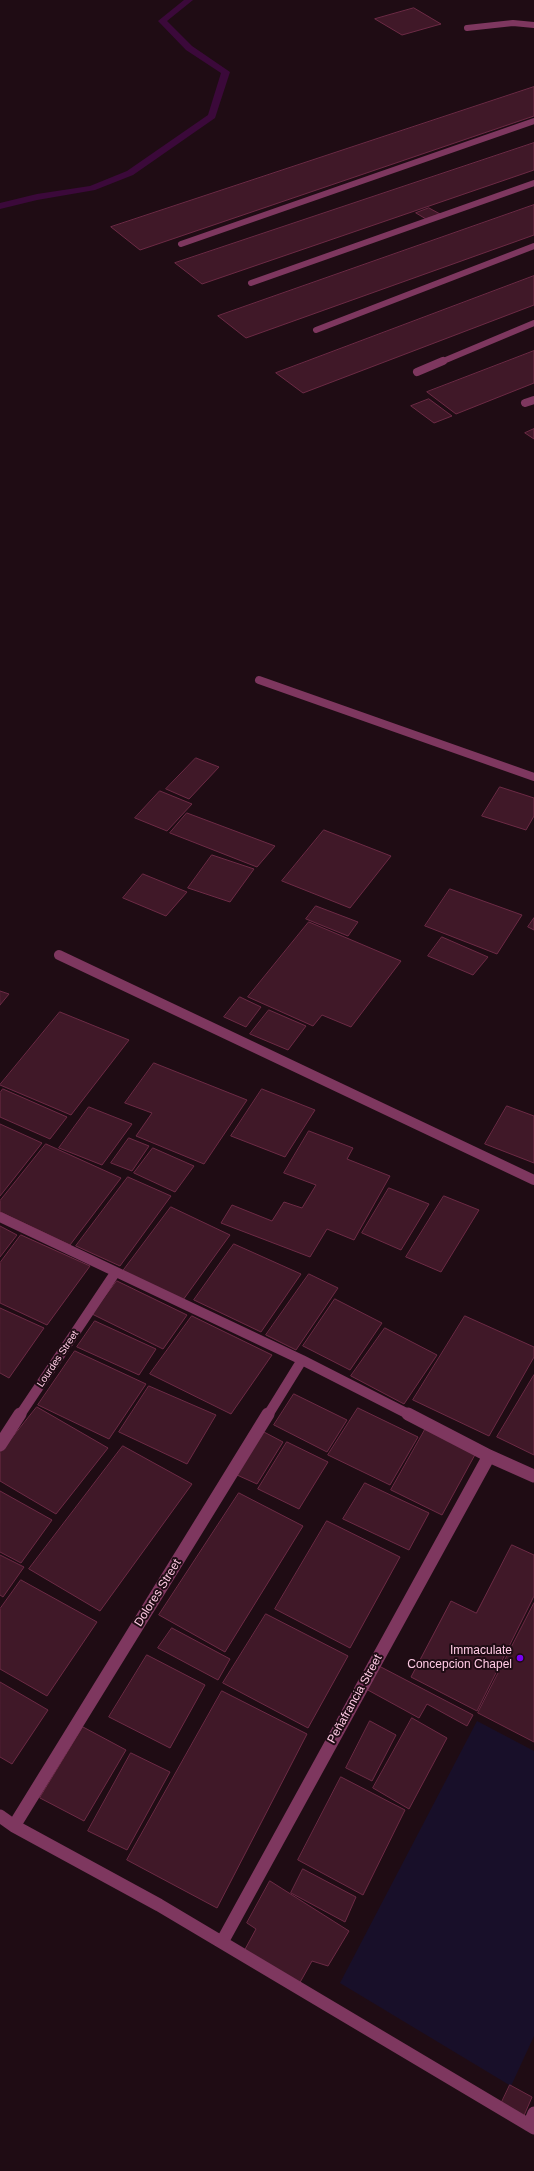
<!DOCTYPE html>
<meta charset="utf-8">
<style>
body{margin:0}
canvas{display:block;background:#1f0c14}
</style>
<canvas width="534" height="2171"></canvas>
<script>
const context = document.querySelector('canvas').getContext('2d');
context.lineJoin = 'round';
function paint(path, color) { context.fillStyle = color; context.fill(path, 'evenodd'); }
function stroke(path, color, width, dash) { context.strokeStyle = color; context.lineWidth = width; context.lineCap = dash ? 'butt' : 'round'; context.setLineDash(dash || []); context.stroke(path); }
function drawText(font, color, halo, rows, align = 'center') {
  context.font = font + ' Arial,sans-serif'; context.lineWidth = 4; context.setLineDash([]); context.textBaseline = 'middle'; context.strokeStyle = halo; context.fillStyle = color; for (const [text, x, y, turn = 0] of rows) {
    context.save(); context.translate(x, y); context.rotate((+turn || 0) * Math.PI / 180); context.textAlign = isNaN(turn) ? turn : align; if (halo) context.strokeText(text, 0, 0); context.fillText(text, 0, 0); context.restore();
  }
}
const green = new Path2D(`
 M477,1721l57,30v285l-23,50 -171,-103z`);
const stream = new Path2D(`
 M184,0h9l-26,21 25,25 38,26 -15,46 -82,57 -38,15 -58,10 -37,9v-6l37,-9 53,-8 37,-15 81,-56 13,-42 -35,-23 -28,-29z`);
const building = new Path2D(`
 M414,8l27,16 -39,11 -27,-16z
 M534,87v29l-394,134 -29,-23z
 M534,143v27l-332,114 -27,-21z
 M534,205v30l-288,103 -28,-22z
 M429,208l11,6 -14,5 -10,-6z
 M534,276v29l-231,88 -27,-20z
 M534,351v32l-78,31 -29,-22z
 M429,399l23,17 -18,7 -23,-17z
 M534,429v10l-9,-6z
 M196,758l23,9 -30,32 -23,-10z
 M500,787l34,11v18l-8,14 -44,-14z
 M160,791l32,13 -25,27 -32,-13z
 M187,813l88,33 -18,21 -87,-34z
 M324,830l67,26 -41,52 -68,-27z
 M212,855l42,14 -24,33 -42,-14z
 M143,874l44,18 -21,24 -43,-18z
 M450,889l72,26 -25,39 -72,-28z
 M316,906l42,16 -10,14 -42,-17z
 M534,918v12l-6,-3z
 M309,922l92,39 -50,66 -29,-12 -9,11 -65,-29z
 M442,937l46,20 -15,18 -45,-19z
 M0,991l9,3 -9,11z
 M240,997l21,10 -15,20 -22,-10z
 M269,1010l37,16 -18,24 -38,-16z
 M60,1012l69,28 -58,75 -71,-30z
 M154,1063l93,37 -43,64 -68,-28 16,-23 -27,-10z
 M3,1089l64,28 -17,22 -50,-22v-24z
 M262,1089l53,21 -30,47 -54,-21z
 M507,1106l27,10v47l-49,-19z
 M89,1107l43,17 -30,41 -43,-17z
 M0,1124l42,19 -42,53z
 M309,1131l44,17 -6,11 43,17 -36,64 -27,-11 -17,28 -89,-34 11,-18 40,16 12,-19 18,6 14,-23 -32,-12z
 M129,1138l20,8 -17,25 -21,-8z
 M46,1144l75,34 -51,67 -70,-33v-11z
 M153,1148l41,18 -19,26 -41,-19z
 M128,1177l43,19 -51,70 -44,-20z
 M389,1188l40,16 -28,46 -39,-17z
 M444,1196l35,14 -38,62 -35,-15z
 M171,1207l59,28 -47,65 -60,-29z
 M0,1226l17,9 -17,22z
 M21,1235l69,31 -43,59 -47,-22v-40z
 M234,1244l67,30 -40,58 -67,-32z
 M309,1274l29,14 -42,62 -30,-15z
 M117,1281l70,34 -24,34 -71,-35z
 M335,1299l47,24 -32,47 -47,-24z
 M0,1308l44,20 -35,50 -9,-5z
 M192,1316l80,39 -41,59 -81,-40z
 M465,1316l69,31v10l-45,79 -76,-36z
 M95,1321l61,28 -17,26 -62,-28z
 M385,1328l52,27 -33,49 -53,-28z
 M75,1351l71,33 -37,55 -71,-34z
 M534,1375v80l-37,-18z
 M149,1386l67,29 -29,49 -68,-32z
 M294,1394l53,26 -20,32 -53,-27z
 M37,1407l71,41 -52,66 -56,-33v-28z
 M358,1408l60,29 -28,48 -62,-30z
 M426,1428l51,23 -35,64 -51,-25z
 M264,1432l19,10 -26,42 -20,-9z
 M287,1442l41,20 -29,47 -41,-20z
 M123,1446l69,38 -92,127 -71,-42z
 M365,1483l64,30 -20,37 -66,-31z
 M0,1491l52,29 -31,43 -21,-11z
 M239,1493l64,33 -78,126 -66,-37z
 M327,1521l73,36 -50,91 -75,-39z
 M512,1545l22,10v41l-57,115 -66,-34 40,-76 25,12z
 M0,1555l24,12 -21,30 -3,-2z
 M21,1580l76,42 -50,74 -47,-27v-60z
 M534,1603v139l-56,-29z
 M266,1614l82,42 -40,72 -85,-45z
 M172,1628l58,31 -12,21 -60,-32z
 M147,1655l58,30 -35,63 -61,-31z
 M379,1666l94,49 -6,11 -40,-22 -8,14 -53,-29z
 M0,1682l48,28 -36,54 -12,-7z
 M222,1691l85,43 -90,174 -90,-48z
 M412,1718l35,20 -38,71 -36,-21z
 M370,1721l26,14 -24,46 -26,-13z
 M83,1727l43,23 -42,71 -44,-23z
 M131,1753l39,19 -43,78 -39,-19z
 M341,1777l64,33 -42,85 -65,-35z
 M303,1869l53,28 -11,25 -54,-29z
 M270,1881l79,50 -21,35 -16,-5 -14,25 -55,-33 13,-24 -9,-6z
 M510,2085l22,12 -9,21 -22,-14z`);
const minorFar3 = new Path2D(`
 M467,28l46,-5 21,2
 M181,244l353,-123
 M251,283l283,-100
 M316,330l218,-84
 M441,362l93,-39`);
const minorFar2 = new Path2D(`
 M417,372l26,-11
 M525,403l9,-3
 M259,680l275,97`);
const minorFar1 = new Path2D(`
 M59,955l475,225
 M0,1217l302,143 108,55
 M20,1415l95,-142
 M268,1415l34,-55`);
const minor = new Path2D(`
 M408,1414l81,42 45,20
 M0,1445l20,-31
 M0,1816l14,10 145,79 375,223
 M14,1826l254,-412
 M222,1942l267,-486
 M529,2125l5,-12`);
const markers = [
 [520,1658,4,"#7a00f5"]
];
const streetNames = [
 ["Lourdes Street",58,1359,-56]
];
const nearStreetnames = [
 ["Dolores Street",158,1593,-58],
 ["Peñafrancia Street",355,1699,-61]
];
const nearPoinames = [
 ["Immaculate",512,1651],
 ["Concepcion Chapel",512,1665]
];
paint(green, '#180f29');
paint(stream, '#3b093a');
paint(building, '#401828');
stroke(building, '#6c2a45', 1);
stroke(minorFar3, '#7e375f', 6);
stroke(minorFar2, '#7e375f', 8);
stroke(minorFar1, '#7e375f', 10);
stroke(minor, '#7e375f', 13);
for (const [x, y, r, color] of markers) { const dot = new Path2D(); dot.arc(x, y, r, 0, 2 * Math.PI); context.fillStyle = color; context.fill(dot); stroke(dot, '#1f0c14', 1.5); }
drawText('10px', '#ffcae4', '#1f0c14', streetNames);
drawText('12px', '#ffcae4', '#1f0c14', nearStreetnames);
drawText('12px', '#ffcae4', '#1f0c14', nearPoinames, 'right');
</script>
